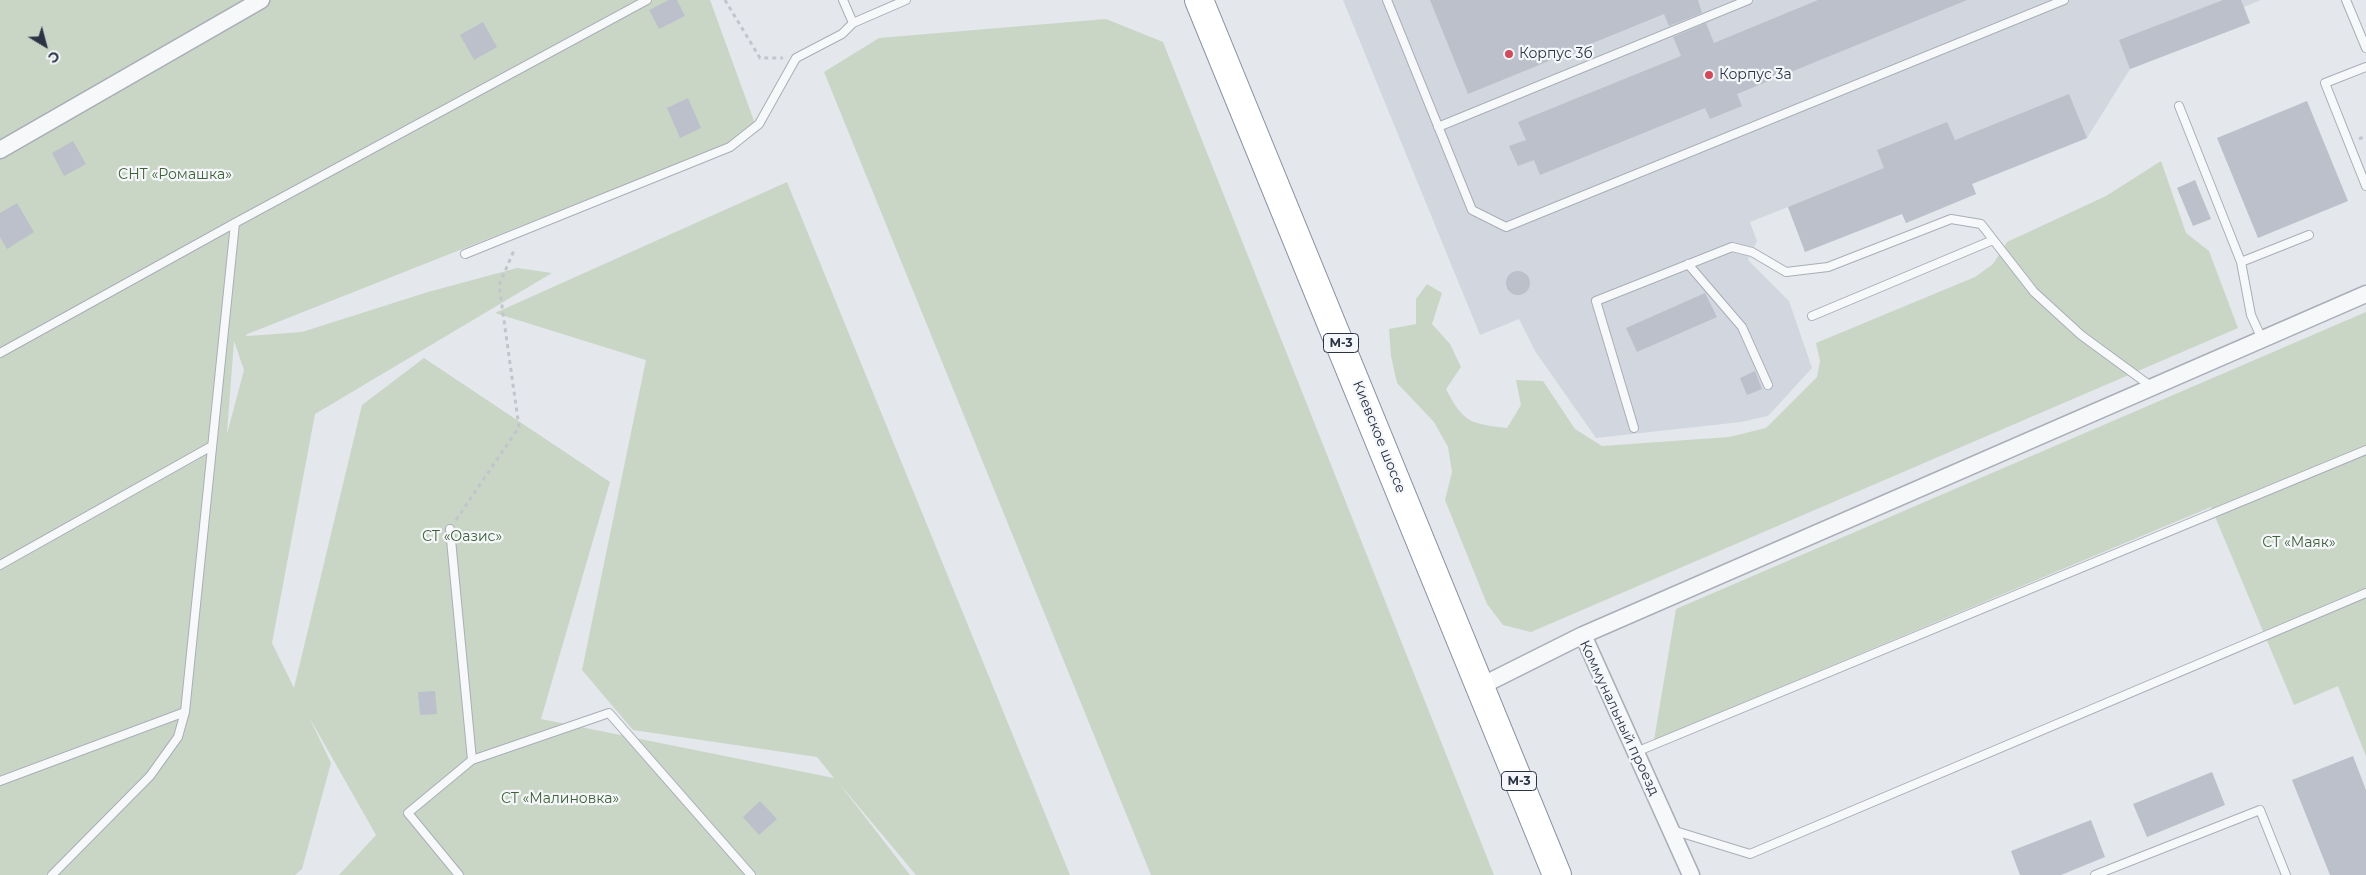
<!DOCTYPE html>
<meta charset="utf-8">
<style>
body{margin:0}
#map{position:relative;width:2366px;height:875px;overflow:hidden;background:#e4e7ec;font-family:Montserrat,sans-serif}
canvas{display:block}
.north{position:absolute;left:20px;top:20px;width:50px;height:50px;-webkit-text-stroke:4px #f4f6f9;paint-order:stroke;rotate:143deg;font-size:14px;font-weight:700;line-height:20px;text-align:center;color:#2b3445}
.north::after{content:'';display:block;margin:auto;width:18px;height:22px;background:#2b3445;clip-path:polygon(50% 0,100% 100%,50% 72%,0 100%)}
</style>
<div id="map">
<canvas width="2366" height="875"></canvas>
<div class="north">С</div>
</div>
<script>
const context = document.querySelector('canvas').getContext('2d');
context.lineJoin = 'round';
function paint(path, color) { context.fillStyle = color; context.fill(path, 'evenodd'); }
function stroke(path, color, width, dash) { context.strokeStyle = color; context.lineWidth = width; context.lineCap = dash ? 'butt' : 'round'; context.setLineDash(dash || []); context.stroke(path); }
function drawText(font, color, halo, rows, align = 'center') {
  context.font = font + ' Montserrat,sans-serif'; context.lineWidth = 4.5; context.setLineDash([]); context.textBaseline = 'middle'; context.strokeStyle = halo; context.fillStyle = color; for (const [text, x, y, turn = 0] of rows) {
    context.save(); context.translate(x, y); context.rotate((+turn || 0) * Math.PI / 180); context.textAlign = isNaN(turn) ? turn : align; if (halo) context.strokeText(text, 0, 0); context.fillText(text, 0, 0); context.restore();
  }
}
const built = new Path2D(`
 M1343,0h918l-17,7 6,16 -120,46 -43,69 -105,42 -17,-44 -10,4 21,54 -70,29 -22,-55 -79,84 -17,-45 -38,15 7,19 -9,19 41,41 23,67 -44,48 -27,6 -145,16 -61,-87 -16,-32 -39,16z`);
const green = new Path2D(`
 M0,0h710l48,132 -513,203 3,1 54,-4 126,-40 89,-24 35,5 -237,141 -43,229 22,45 68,-283 62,-47 186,124 -69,237 293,59 -17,-21 -184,-27 -51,-60 64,-310 -151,-47 292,-131 283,693h-154l-78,-93 72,93h-571l37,-40 -67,-118 22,46 -29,106 -7,6h-295zM234,341l10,29 -17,64v-1z
 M1106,19l57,23 331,833h-343l-327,-803 55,-34z
 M2161,161l25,72 23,18 29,77 -707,304 -28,-7 -16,-21 -42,-104 7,-28 -4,-25 -14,-25 -37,-39 -6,-27 -2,-27 27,-5v-25l11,-15 15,9 -10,31 18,20 11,23 -15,22c17,33 24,35 61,39l14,-23 -5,-25 27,1 32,48 27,17 127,-9 37,-9 51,-51 3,-16 -4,-18 159,-66 18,-13 14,-22 99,-46z
 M2366,312v444l-28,-70 -44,19 -83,-198 -557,233 22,-131z`);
const building = new Path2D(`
 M669,0h8l8,16 -26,13 -10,-19z
 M1430,0h268l4,13 -33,13 -5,-12 -196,80z
 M1818,0h149l-230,94 5,12 -32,13 -5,-11 -165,67 -6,-15 -16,6 -9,-20 17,-6 -8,-18 163,-66 -8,-19 33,-14 8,20z
 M2223,0h18l9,23 -120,46 -11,-29z
 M483,22l14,25 -23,13 -14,-25z
 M2069,94l18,44 -115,46 4,10 -70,29 -4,-9 -97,38 -17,-45 96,-39 -7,-18 70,-28 8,18z
 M688,98l13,30 -21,10 -13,-30z
 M2307,101l41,100 -90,37 -41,-100z
 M73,141l13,23 -22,12 -12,-23z
 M2195,180l16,39 -18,7 -16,-38z
 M17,203l17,29 -27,17 -7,-12v-24z
 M1506 283a12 12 0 1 1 24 0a12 12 0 1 1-24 0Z
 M1705,293l12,24 -80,35 -11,-24z
 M1755,371l7,18 -15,6 -7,-17z
 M435,691l2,23 -17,1 -2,-23z
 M2353,756l13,34v85h-36l-38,-95z
 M2212,772l13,33 -78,32 -14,-33z
 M760,801l17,18 -18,16 -16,-18z
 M2091,820l14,37 -44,18h-41l-9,-24z`);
const path = new Path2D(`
 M725,0l35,58h23
 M2359,139l7,-3
 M456,520l63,-93 -20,-142 16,-37`);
const lane = new Path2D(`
 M843,0l10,23 53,-23
 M1387,0l85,210 34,17 558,-227
 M2346,0l20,48
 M2366,67l-41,16 41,103
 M2179,106l62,156 10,53 11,24
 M1438,127l310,-127
 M465,254l265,-107 29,-23 37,-66 46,-24 11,-11
 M2241,262l68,-27
 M1688,264l54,63 26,58
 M1812,316l181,-76
 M0,353l235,-130 412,-223
 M1634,428l-38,-127 136,-54 20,5 34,20 42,-5 123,-48 30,5 53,68 47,43 71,52
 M450,529l22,231 137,-47 142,162
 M0,565l210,-118
 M1636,752l730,-302
 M0,781l185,-69 50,-489
 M1672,830l78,24 616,-261
 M52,875l98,-99 28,-39 7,-25
 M459,875l-51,-62 64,-53
 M2095,875l165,-65 26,65`);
const street = new Path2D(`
 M0,150l261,-150
 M1583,635l108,240
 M1481,686l102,-51 783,-341`);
const highway = new Path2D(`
 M1199,0l358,875`);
const markers = [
 [1509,54,5,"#d1495b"],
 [1709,75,5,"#d1495b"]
];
const shields = [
 [1341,343,35],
 [1519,781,35]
];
const shieldNames = [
 ["М-3",1341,343],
 ["М-3",1519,781]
];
const poiNames = [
 ["Корпус 3б",1519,54],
 ["Корпус 3a",1719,75]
];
const parkNames = [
 ["СНТ «Ромашка»",175,175],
 ["СТ «Оазис»",462,537],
 ["СТ «Маяк»",2299,543],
 ["СТ «Малиновка»",560,799]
];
const streetNames = [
 ["Киевское шоссе",1379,437,68],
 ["Коммунальный проезд",1619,718,65]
];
paint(built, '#d2d6de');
paint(green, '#c9d6c5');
paint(building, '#bbc0ca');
stroke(lane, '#a9aeb7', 10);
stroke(street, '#a9aeb7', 19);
stroke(highway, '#8b94a3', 30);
stroke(path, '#c2c5cb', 3, [4, 4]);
stroke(lane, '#f7f8fa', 8);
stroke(street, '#f7f8fa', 16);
stroke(highway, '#fff', 28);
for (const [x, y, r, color] of markers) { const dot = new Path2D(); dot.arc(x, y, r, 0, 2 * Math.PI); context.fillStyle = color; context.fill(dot); stroke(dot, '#f4f6f9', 2); }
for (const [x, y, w] of shields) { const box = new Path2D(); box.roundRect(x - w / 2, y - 9.5, w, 19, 4); context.fillStyle = '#f4f6f9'; context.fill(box); stroke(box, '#2b3445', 1); }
drawText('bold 12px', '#2b3445', null, shieldNames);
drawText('14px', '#2b3445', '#f4f6f9', poiNames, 'left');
drawText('14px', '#3f6138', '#f4f6f9', parkNames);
drawText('14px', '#2b3445', '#f4f6f9', streetNames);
</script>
